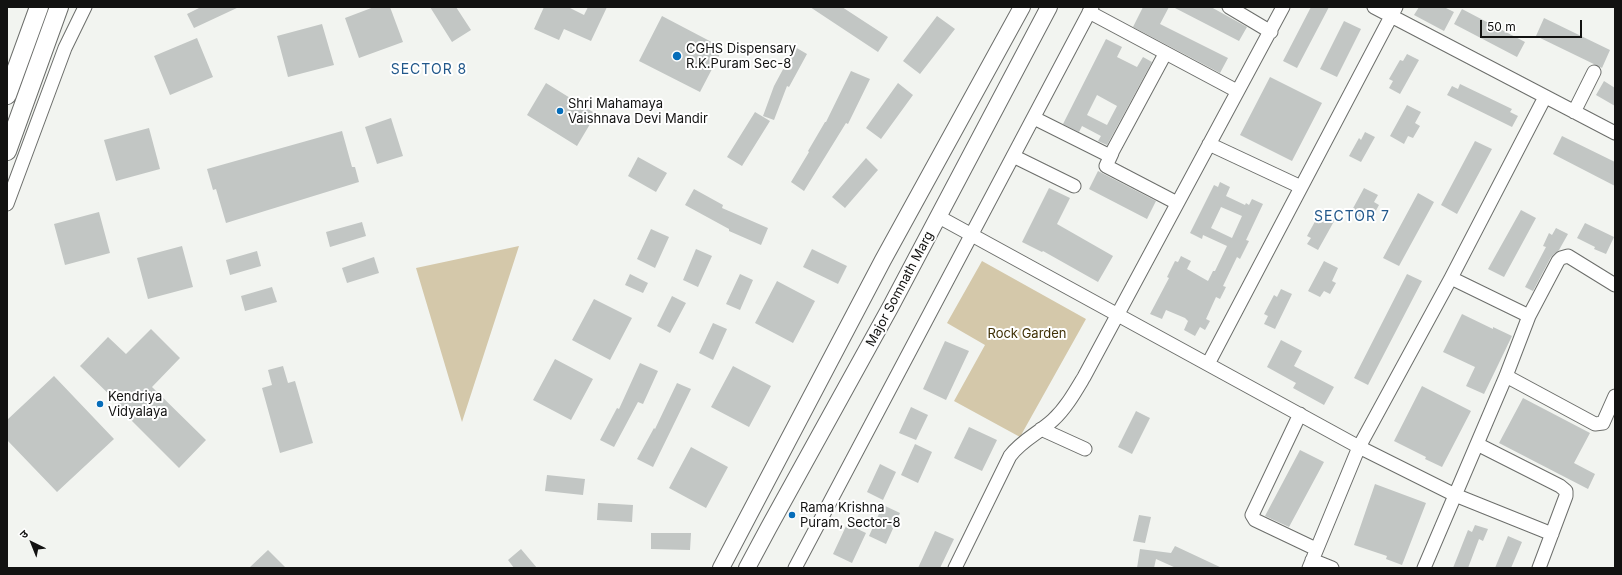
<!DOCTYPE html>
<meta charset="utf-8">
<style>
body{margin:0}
#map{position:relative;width:1622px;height:575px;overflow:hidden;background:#f2f4f0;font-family:Inter,"Noto Sans Devanagari",sans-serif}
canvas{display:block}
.frame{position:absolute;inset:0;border:8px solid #121211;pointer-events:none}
.north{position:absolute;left:12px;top:523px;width:40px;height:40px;-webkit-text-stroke:3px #fff;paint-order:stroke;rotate:317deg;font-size:11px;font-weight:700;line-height:16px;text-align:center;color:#121211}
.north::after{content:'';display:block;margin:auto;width:14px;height:18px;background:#121211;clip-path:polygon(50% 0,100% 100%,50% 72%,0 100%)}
.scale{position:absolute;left:1480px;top:20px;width:102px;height:18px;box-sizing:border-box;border:2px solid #121211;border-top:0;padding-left:5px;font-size:12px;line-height:14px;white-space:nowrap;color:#121211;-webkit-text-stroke:3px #fff;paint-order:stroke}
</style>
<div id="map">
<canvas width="1622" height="575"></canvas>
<div class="frame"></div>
<div class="north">उ</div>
<div class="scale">50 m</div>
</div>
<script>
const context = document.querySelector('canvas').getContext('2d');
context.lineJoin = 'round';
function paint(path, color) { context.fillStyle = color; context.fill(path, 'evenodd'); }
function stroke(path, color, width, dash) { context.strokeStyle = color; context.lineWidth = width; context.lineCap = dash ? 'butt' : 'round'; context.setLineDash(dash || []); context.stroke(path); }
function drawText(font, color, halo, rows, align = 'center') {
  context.font = font + ' Inter,sans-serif'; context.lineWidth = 4; context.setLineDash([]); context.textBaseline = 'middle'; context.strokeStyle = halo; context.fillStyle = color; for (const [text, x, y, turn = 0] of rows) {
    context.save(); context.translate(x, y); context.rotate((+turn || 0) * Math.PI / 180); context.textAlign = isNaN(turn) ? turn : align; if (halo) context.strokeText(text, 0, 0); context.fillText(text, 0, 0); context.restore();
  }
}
const green = new Path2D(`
 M519,246l-57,176 -46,-154z
 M982,261l104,58 -66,118 -66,-36 31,-56 -38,-22z`);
const building = new Path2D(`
 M201,7h38l-45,21 -7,-14z
 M374,7h16l13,35 -44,16 -14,-40z
 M430,7h26l15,23 -19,12z
 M544,7h24l16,8 4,-8h19l-16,34 -27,-12 -5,11 -25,-11z
 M810,7h32l46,30 -10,15z
 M1143,7h26l-9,17 68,34 -8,15 -87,-46z
 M1173,7h38l36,20 -8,14z
 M1311,7h18l-32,61 -14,-7z
 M1419,7h25l10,5 -10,19 -30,-16z
 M1462,9l63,33 -8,15 -63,-33z
 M662,16l61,32 -23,44 -61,-31z
 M937,16l18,13 -35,45 -17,-13z
 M1544,18l66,32 -8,18 -66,-32z
 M1344,21l17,8 -24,48 -17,-8z
 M322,24l12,41 -46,12 -11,-41z
 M197,38l16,39 -43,18 -16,-39z
 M1106,39l16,8 -5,10 20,10 6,-10 9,5 -45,83 -9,-4 3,-5 -19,-10 -3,6 -16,-8zM1097,95l20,11 -10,19 -20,-10z
 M795,47l12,7 -18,33 -2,-1 -13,34 -11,-4 11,-30z
 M1407,54l12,6 -19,34 -11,-6 4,-7 -4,-2 11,-19 3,1z
 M851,71l19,8 -22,45 -2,-1 -42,68 -13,-9 18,-30 -1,-1 17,-29h1z
 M1270,77l52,26 -30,58 -52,-26z
 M1604,81l11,7v18l-19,-11z
 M546,83l50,31 -19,32 -50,-31z
 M898,83l15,12 -32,44 -15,-11z
 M1460,84l52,25 -2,3 8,4 -6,11 -65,-32 5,-9 6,3z
 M1407,105l14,7 -6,11 5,3 -7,12 -5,-2 -4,8 -14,-8z
 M755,112l15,9 -28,45 -15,-9z
 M391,118l12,38 -26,8 -12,-37z
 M149,128l11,41 -44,12 -12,-41z
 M342,131l10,36h3l4,15 -133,41 -10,-34 -3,1 -6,-21z
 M1365,132l10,5 -14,25 -12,-6 10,-18 2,2z
 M1562,136l53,26v24l-62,-32z
 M1475,141l17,8 -35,65 -16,-9z
 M638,157l29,16 -11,19 -28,-16z
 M866,158l12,12 -33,38 -13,-11z
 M1098,171l58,30 -9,18 -58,-30z
 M1220,182l10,5 -4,9 19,9 1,-2 3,2 3,-6 11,5 -17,36 3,1 -9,18 -3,-2 -14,29 3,1 -6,12 -4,-2 -10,22 4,2 -5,9 -5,-3 -5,9 -11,-6 4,-9 -3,-3 -19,-8 -4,9 -12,-5 19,-36 -2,-1 8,-16 3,1 3,-6 10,5 -4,8 21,12 5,-10h2l12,-25 -24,-11 -1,4 -12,-6 24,-48 4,2zM1221,207l21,9 -10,22 -21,-10z
 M1049,188l21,10 -13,26 56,32 -15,26 -55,-31 -1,1 -20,-10z
 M1364,188l14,7 -4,7 5,3 -6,11 -4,-3 -4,7 -14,-8z
 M694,189l29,16 -1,3 46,20 -7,17 -32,-14v-2l-44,-24z
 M1418,193l16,9 -35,64 -16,-8z
 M1324,209l13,7 -19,34 -11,-6 4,-6 -4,-2 11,-20 2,1z
 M1521,210l15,8 -32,59 -16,-8z
 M99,212l11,41 -45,12 -11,-41z
 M362,222l4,14 -36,11 -4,-15z
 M1585,223l29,14 -8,17 -12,-5 1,-2 -18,-9z
 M1556,228l12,6 -9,16 -8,7 -18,34 -8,-4 21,-40 -3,-1 6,-13 3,2z
 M651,229l18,8 -14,31 -18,-9z
 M182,246l11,41 -45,12 -11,-41z
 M696,249l16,7 -14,31 -15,-7z
 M812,249l35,17 -9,18 -35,-17z
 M257,251l4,15 -31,9 -4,-15z
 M374,257l5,16 -32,10 -5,-15z
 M1324,261l14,7 -6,13 4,2 -6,11 -6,-3 -4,6 -12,-6z
 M630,274l18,9 -5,10 -18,-8z
 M740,274l13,6 -13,30 -14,-6z
 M1407,274l15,7 -54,104 -14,-7z
 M777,281l38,20 -22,42 -38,-20z
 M272,287l5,15 -32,9 -4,-15z
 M1281,289l11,5 -17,35 -11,-5 4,-8 -4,-2 10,-19 3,2z
 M672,296l14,7 -16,30 -13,-7z
 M594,299l38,19 -22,42 -38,-20z
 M1462,314l31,15v-2l19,9 -28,58 -18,-8 9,-19 -32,-15z
 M713,323l14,6 -14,31 -14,-7z
 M151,329l29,29 -28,29 54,53 -27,28 -63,-63 2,-2 -38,-37 28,-29 18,17z
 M1281,340l21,11 -8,15 40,21 -10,18 -31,-17 3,-5 -29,-16z
 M945,341l24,10 -23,49 -23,-11z
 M555,359l38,20 -22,41 -38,-20z
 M640,363l18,8 -15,33 -5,-2 -24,45 -14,-7 17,-32 2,1z
 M283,366l5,17 7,-2 18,62 -33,10 -18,-65 10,-3 -4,-15z
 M733,366l38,20 -22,41 -38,-20z
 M54,376l60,63 -57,53 -50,-52v-20z
 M677,383l14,6 -38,78 -16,-8 17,-31 1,1z
 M1422,386l49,25 -29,56 -17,-8 1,-2 -32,-16z
 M1523,398l67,35 -16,30 21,11 -7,15 -89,-46z
 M911,407l17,8 -12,25 -17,-7z
 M1136,411l14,7 -18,36 -14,-7z
 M969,427l28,13 -15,31 -28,-13z
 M915,444l17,8 -14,31 -17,-8z
 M691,447l37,20 -22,41 -37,-20z
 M1300,450l24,12 -35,65 -24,-11z
 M880,464l16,8 -13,28 -16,-8z
 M547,475l38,4 -2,16 -38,-4z
 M1375,484l51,19 -24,62 -16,-6 1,-3 -33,-11z
 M598,503l35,2 -1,17 -35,-2z
 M883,505l17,8 -14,31 -17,-8z
 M1139,515l12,2 -6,26 -12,-2z
 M847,524l19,9 -14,30 -19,-9z
 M1475,525l13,4 -5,12 -4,-2 -11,29h-15l15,-38 4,2z
 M935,531l19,8 -14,29h-22z
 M651,533h40l-1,17 -39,-1z
 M1508,536l14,6 -11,26h-16z
 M1175,546l47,22h-46l-20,-9 -2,9h-17l3,-19 31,4z
 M521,549l16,19h-23l-6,-8z
 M268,550l18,18h-37z`);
const minor = new Path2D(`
 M1229,7l42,25
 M1374,7l241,126
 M1089,12l148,79
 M1574,112l20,-40
 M1034,118l76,38 55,-102
 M1209,144l92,43
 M1112,153l-6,13 71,37
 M1013,156l61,30
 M7,204l58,-156 20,-41
 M939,217l420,230 96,48 97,39
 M1451,278l78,38
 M1208,364l188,-357
 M1506,376l89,48 8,-1 12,-27
 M1300,414l-48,101 3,5 61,29
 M1041,429l44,20
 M1477,444l83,42 6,5v5l-27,72
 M1312,560l20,8
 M795,568l297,-561
 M955,568l55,-112c12,-16 29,-23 43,-36 13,-12 22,-28 31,-43l199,-370
 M1309,568l50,-121 92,-169 94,-181
 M1424,568l82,-192 23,-60 29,-55 3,-3 7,-2 47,29`);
const tertiary = new Path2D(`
 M721,568l162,-308 139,-253
 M747,568l22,-41 122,-221 158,-299`);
const secondary = new Path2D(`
 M7,95l32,-88
 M7,151l52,-144`);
const markers = [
 [677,56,5,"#066db9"],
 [560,111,4,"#066db9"],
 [100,404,4,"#066db9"],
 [792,515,4,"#066db9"]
];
const poiNames = [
 ["CGHS Dispensary",686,49],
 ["R.K.Puram Sec-8",686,64],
 ["Shri Mahamaya",568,104],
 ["Vaishnava Devi Mandir",568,119],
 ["Kendriya",108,397],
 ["Vidyalaya",108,412],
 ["Rama Krishna",800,508],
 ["Puram, Sector-8",800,523]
];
const streetNames = [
 ["Major Somnath Marg",900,289,-62]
];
const parkNames = [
 ["Rock Garden",1027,334]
];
const neighbourhoodNames = [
 ["SECTOR 8",429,70],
 ["SECTOR 7",1352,217]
];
paint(green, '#d4c8aa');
paint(building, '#c2c6c4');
stroke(minor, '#6c6e6b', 15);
stroke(tertiary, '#6c6e6b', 18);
stroke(secondary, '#6c6e6b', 20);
stroke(minor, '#fff', 13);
stroke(tertiary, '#fff', 16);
stroke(secondary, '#fff', 18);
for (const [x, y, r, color] of markers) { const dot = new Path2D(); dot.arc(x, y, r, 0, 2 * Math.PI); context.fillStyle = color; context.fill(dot); stroke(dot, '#fff', 1.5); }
drawText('13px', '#121211', '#fff', poiNames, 'left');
drawText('13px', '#121211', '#fff', streetNames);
drawText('13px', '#403106', '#fff', parkNames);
context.letterSpacing = '1px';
drawText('14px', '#22588b', '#fff', neighbourhoodNames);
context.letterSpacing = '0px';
</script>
